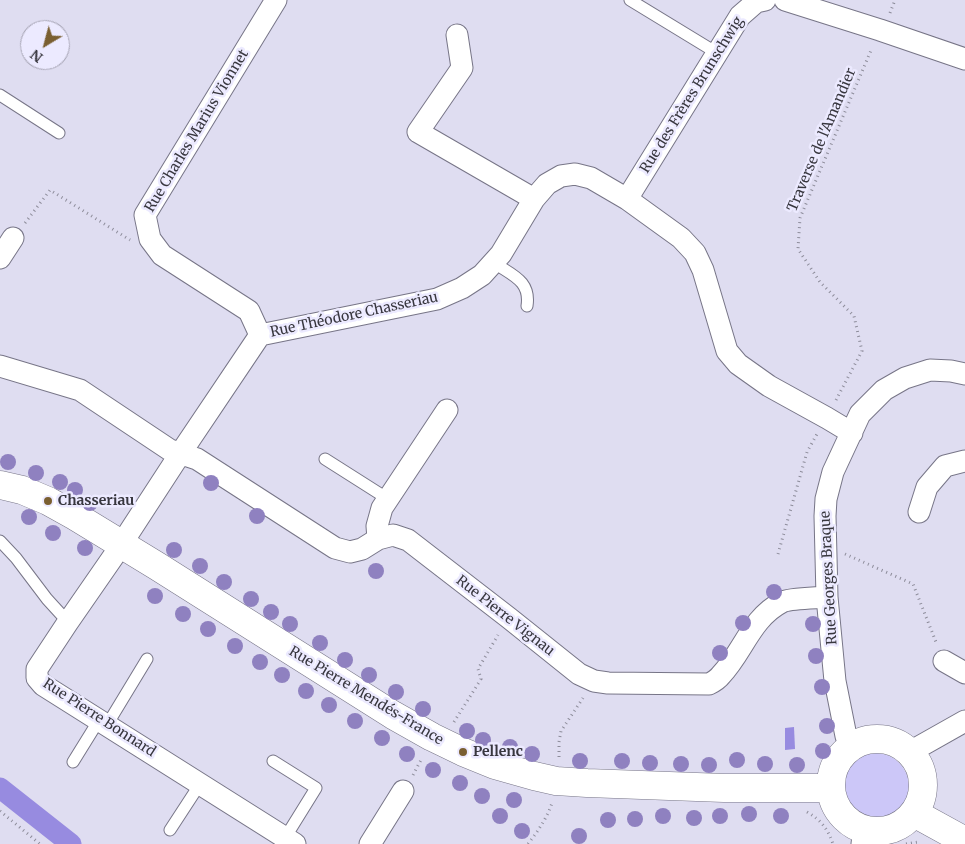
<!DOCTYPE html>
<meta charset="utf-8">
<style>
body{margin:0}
#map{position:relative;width:965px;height:844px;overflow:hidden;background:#dfddf1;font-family:Merriweather,serif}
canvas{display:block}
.north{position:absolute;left:20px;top:20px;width:50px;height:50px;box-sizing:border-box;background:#eceaff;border:1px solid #a4a2b2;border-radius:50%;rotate:217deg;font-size:14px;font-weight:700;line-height:20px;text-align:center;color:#38373f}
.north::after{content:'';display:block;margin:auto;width:18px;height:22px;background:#7a5f31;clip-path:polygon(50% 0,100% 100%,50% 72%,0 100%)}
</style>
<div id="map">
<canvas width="965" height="844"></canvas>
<div class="north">N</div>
</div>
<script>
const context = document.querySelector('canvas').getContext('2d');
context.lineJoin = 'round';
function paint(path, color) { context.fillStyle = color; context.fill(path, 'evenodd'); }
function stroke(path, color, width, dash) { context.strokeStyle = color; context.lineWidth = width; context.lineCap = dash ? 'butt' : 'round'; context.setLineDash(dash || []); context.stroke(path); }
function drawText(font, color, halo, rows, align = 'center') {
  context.font = font + ' Merriweather,serif'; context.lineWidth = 5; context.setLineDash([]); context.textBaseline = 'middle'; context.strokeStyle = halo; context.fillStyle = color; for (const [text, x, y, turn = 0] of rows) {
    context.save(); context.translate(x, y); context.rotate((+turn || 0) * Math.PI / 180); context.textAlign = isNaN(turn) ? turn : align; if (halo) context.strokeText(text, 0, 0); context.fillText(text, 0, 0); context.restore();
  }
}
const green = new Path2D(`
 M841 787a34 34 0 1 1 68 0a34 34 0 1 1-68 0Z`);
const water = new Path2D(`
 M794,727l1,22 -10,1v-22z`);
const canal = new Path2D(`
 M0,788l71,56`);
const path = new Path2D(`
 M890,13l5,-13
 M25,223l25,-33 80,50
 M836,400l26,-49 -8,-35 -34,-34 -22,-33 2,-31 72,-170
 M778,554l29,-102 10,-18
 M845,554l68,30 23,58
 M454,722l27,-43 -3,-10 20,-34
 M559,757v-15l2,-11 22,-33
 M413,775l9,-17
 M0,811l40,33
 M807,812c14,8 21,17 26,32
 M528,844c10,-13 19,-26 24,-41
 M906,844l12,-2`);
const lane = new Path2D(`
 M630,0l87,53
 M0,95l59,38
 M493,262c18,13 38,18 34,44
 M325,459l63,40
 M0,541l16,17 31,41 21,23
 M107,725l40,-66
 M273,761l43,27 -31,50 -3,3
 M73,762l26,-42
 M170,830l30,-46`);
const street = new Path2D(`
 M785,0l95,30 85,29
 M457,35l5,33 -44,64 116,67
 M627,199l113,-183 16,-14 9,-2
 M0,258l13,-20
 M260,335l-11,-24 -87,-56 -12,-16 -5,-24 131,-215
 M0,366l80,24 90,60 27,9 138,89 15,4 12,-3 16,-10 15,-4 15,5 101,78 70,56 15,7 14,2 101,1c4,-2 9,-5 12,-9 22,-23 30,-57 61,-73 8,-4 35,-4 45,-5
 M919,512l8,-25 18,-21 20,-5
 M378,539l-1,-13 5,-18 65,-98
 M944,661l21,12
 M852,746l-6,-10 -11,-55 -8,-84 -2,-81 1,-17 7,-27 27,-58 24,-24 21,-12 25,-8 21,1 14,3
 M910,752l55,-31
 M295,844l-252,-159 -6,-7v-9l31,-47 45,-65 67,-103 80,-119 177,-36 25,-11 20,-13 19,-21 33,-55 13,-15 14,-8 14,-2 16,4 36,21 54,39 14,15 8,17 24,81 11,13 31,22 58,32 25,15
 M370,844l33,-53
 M862,844l2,-15`);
const secondary = new Path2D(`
 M0,485l22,5 26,11 27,15 82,50 236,149 39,22 31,15 32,13 39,11 22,5 31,2 137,5h107
 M831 785a46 46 0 1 1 92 0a46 46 0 1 1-92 0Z
 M914,813l51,28`);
const trees = [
 [8,462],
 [36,473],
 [60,482],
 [211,483],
 [75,490],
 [90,503],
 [257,516],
 [29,517],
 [53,533],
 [85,548],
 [174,550],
 [200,566],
 [376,571],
 [224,582],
 [774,592],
 [155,596],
 [251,599],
 [271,612],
 [183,614],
 [743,623],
 [290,624],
 [813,624],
 [208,629],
 [320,643],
 [235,646],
 [720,653],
 [816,656],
 [345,660],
 [260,662],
 [282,675],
 [369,675],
 [822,687],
 [306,691],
 [396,692],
 [329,705],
 [423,709],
 [355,721],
 [827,726],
 [467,731],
 [382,738],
 [483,740],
 [510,747],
 [823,751],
 [407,754],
 [532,754],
 [737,760],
 [580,761],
 [622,761],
 [650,763],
 [681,764],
 [765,764],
 [709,765],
 [797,765],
 [433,770],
 [460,783],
 [482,796],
 [514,800],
 [749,814],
 [500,816],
 [663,816],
 [720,816],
 [781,816],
 [694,818],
 [635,819],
 [608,820],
 [522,831],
 [579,836]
];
const markers = [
 [48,501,5,"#7a5f31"],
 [463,752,5,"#7a5f31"]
];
const streetNames = [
 ["Rue des Frères Brunschwig",692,95,-58],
 ["Rue Charles Marius Vionnet",197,131,-59],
 ["Traverse de l'Amandier",822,140,-67],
 ["Rue Théodore Chasseriau",354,315,-12],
 ["Rue Georges Braque",829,578,-93],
 ["Rue Pierre Vignau",505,616,38],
 ["Rue Pierre Mendés-France",366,696,31],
 ["Rue Pierre Bonnard",99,718,33]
];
const poiNames = [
 ["Chasseriau",58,501],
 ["Pellenc",473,752]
];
paint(green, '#ccc7f8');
paint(water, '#978be0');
stroke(canal, '#978be0', 21);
stroke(lane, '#777587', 13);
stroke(street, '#777587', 23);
stroke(secondary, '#777587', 29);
stroke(path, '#8d8c9a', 3, [1, 4]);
stroke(lane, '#fff', 11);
stroke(street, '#fff', 21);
stroke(secondary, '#fff', 28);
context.fillStyle = '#8f81c0';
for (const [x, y] of trees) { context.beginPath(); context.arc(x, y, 8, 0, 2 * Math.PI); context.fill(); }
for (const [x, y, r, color] of markers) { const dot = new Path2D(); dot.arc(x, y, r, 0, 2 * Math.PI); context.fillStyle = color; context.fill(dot); stroke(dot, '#eceaff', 2); }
drawText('14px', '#38373f', '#eceaff', streetNames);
drawText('bold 14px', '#38373f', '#eceaff', poiNames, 'left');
</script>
